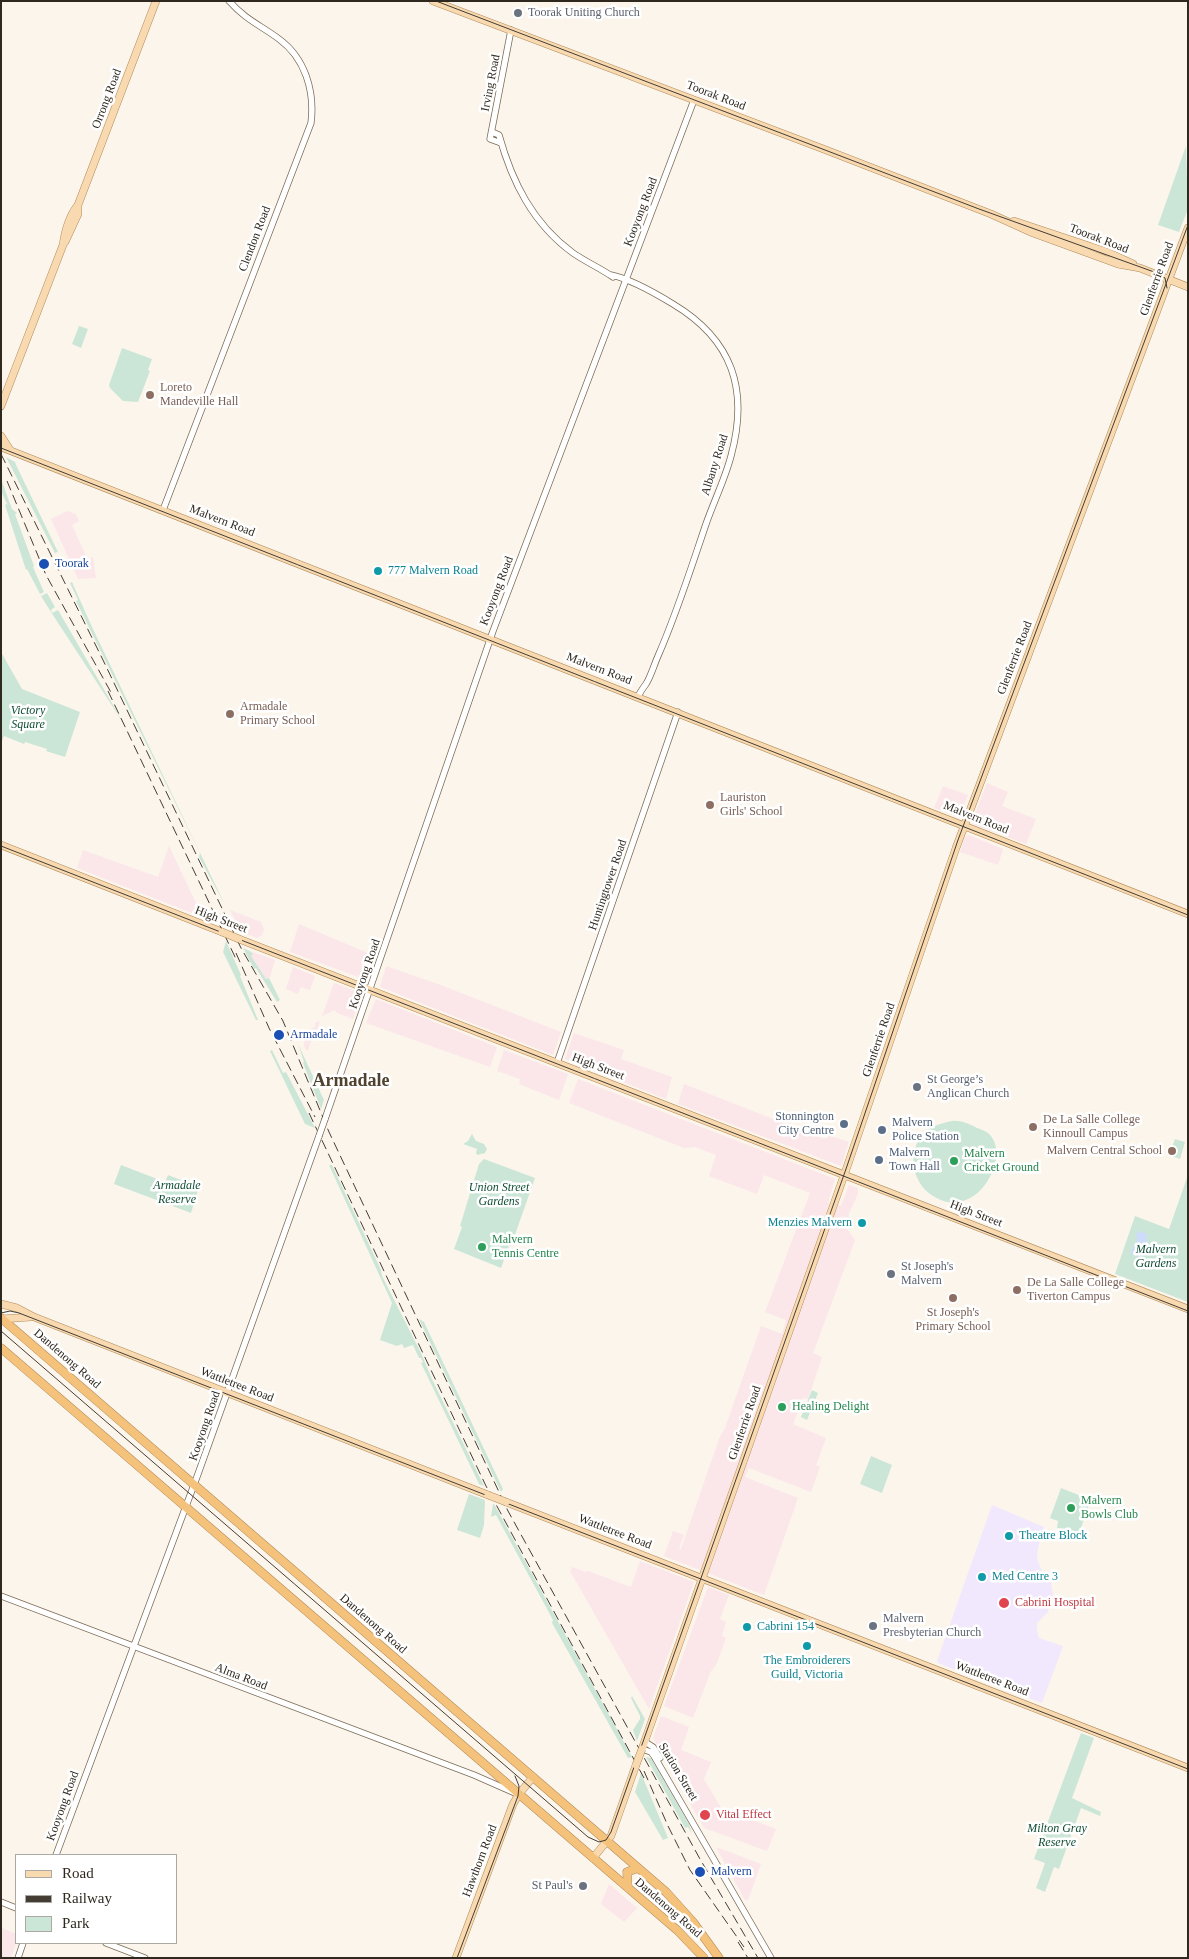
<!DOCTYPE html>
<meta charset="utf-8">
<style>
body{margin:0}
#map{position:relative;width:1189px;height:1959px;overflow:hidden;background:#fcf5ec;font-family:"Times New Roman",serif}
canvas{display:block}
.frame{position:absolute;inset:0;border:2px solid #2f281f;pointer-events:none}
.legend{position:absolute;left:15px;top:1854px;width:162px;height:90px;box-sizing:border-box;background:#fff;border:1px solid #aca9a5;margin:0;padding:6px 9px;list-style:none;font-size:15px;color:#2f281f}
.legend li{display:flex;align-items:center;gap:10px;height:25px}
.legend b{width:25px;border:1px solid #aca9a5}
</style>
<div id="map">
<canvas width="1189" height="1959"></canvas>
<div class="frame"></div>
<ul class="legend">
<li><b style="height:6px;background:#f9dab0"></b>Road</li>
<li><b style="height:6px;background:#443d34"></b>Railway</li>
<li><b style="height:14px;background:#cbe6d7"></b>Park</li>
</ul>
</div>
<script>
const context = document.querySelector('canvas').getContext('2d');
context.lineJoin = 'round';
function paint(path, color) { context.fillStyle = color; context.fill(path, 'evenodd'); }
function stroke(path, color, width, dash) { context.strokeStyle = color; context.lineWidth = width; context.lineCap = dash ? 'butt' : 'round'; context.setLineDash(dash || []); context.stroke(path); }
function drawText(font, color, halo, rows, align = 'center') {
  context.font = font + ' "Times New Roman",serif'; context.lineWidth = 5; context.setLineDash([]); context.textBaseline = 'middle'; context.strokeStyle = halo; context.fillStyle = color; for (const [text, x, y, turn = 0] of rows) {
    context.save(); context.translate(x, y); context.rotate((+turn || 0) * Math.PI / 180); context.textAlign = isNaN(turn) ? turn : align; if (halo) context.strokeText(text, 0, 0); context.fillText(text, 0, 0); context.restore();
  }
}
const commercial = new Path2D(`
 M67,511l9,3 3,7 -7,4 16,35 5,-3 3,21 -18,1 -27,-60z
 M987,783l21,9 -6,14 34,13 -10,25 -53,-20 -1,-3z
 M943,786l25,9 -9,22 -25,-9z
 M969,835l34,14 -5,16 -38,-13 5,-15z
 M169,846l27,57 -4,10 -115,-45 6,-18 75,27z
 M230,910l31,12 3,7 -2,6 -5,3 -16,-6z
 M299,924l76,32 -8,24 -77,-28z
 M250,951l25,9 -5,17 -4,2 -14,-19z
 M386,966l52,18 123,48 -8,23 -173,-68z
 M293,967l22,9 -5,14 -9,-3 -3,7 -12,-5z
 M334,983l27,10 -8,26 -16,-6 -2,-3 -13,6z
 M376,999l121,48 -7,20 -124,-44z
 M320,1021l-5,15h-2l-5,14h-2l-2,-4 1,-10 3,-5 8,-5 -1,-3z
 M574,1033l50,17 -3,9 51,18 -6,22 -101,-40z
 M504,1050l64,24 -9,26 -40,-16 1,-5 -23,-8z
 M578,1079l257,100 -7,24 13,3 8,-21 9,3v6l-9,19 -2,16 8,11 -42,113 9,4 -14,42 -5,-1 -10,26 33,14 -10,27 4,2 -9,25 -62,-24 -4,9 53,21 -34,97 -100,-39 9,-25 11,4 -5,13 2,1 38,-110 6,-11 36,-102 21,8 4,-14 -21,-8 45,-119 -46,-18 -7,19 -48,-18 7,-21 -21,-8 -11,1 -115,-45z
 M684,1084l140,55 3,-1 1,-3 21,7 -8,24 -163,-62z
 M640,1561l54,21 -45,127 -79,-138 2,-4 14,5 2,-1 43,16z
 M708,1587l21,8 -9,24 6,3 -4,14 4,2 -9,25 -7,10 -17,45 -29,-12z
 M661,1716l28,11 -8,23 30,12 -7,17 17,29 55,21 -9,22 -63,-23 -51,-90z
 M716,1847l45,17 -13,36h-3z
 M609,1884l28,24 -13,14 -23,-18z
 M2,1928l14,6v9l-5,15h-10z`);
const medical = new Path2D(`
 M992,1505l52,22 -6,21 -1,11 4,10 10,14 2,12 -5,17 -11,11v6l2,9 24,8 -21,57 -104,-40 -1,-2z`);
const green = new Path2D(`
 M1186,146l2,63 -9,23 -21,-7z
 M79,326l9,3 -7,19 -9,-4z
 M122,348l30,11 -4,11 2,1 -12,31 -15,-1 -13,-13 -1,-3z
 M6,457l9,5 2,5 41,85 -3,1z
 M1,479l11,30 5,4 -2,1 19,52 -1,1 11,25 -4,2 -13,-25 -1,1 -21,-65 2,-1 -6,-13z
 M72,582l20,45 133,278 -26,-48 1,-4 -124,-252 2,-1 -8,-17z
 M47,593l8,14 -4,3 1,3 6,-3 66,114 -75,-115 -8,-13z
 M1,652l21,37 58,23 -15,45 -19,-6 1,-2 -22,-7 -1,2 -20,-8 -3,8z
 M226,941l15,34 -1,1 18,44h-2l-33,-68z
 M243,948l7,3 3,3 -2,2 15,23 3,-1 11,22 -3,2 -21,-34 -2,1z
 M298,1044l26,56 -3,9 -18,-46 1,-1z
 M272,1050l11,23 3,-1 29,56 -10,-4 -35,-73z
 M952,1121c9,-1 17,3 25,7 4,1 8,3 11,5 26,22 -13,94 -58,61 -20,-15 -23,-47 -3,-64 7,-5 16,-7 25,-9z
 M472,1134l4,7 8,3 3,5 -2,4 -8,2 -1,-2 1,-4 -14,-5 5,-3z
 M1175,1139l10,3 -5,17 -11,-4z
 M484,1159l51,19 -24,68h-2l-8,22 -47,-19 8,-22 -2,-1 19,-62z
 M121,1165l44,17 3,-7 31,12 -8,26 -77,-29z
 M329,1165h3l49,105 1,6 39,77 11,26 52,107 -5,-2 -58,-121 2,-1 -2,-4h-2l-6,-13 -9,3 -2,-4 -5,2 -17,-6 12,-37z
 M1188,1175v127l-73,-28 20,-58 34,13z
 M419,1319l5,3 79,167 -2,3z
 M812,1390l6,3 -11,27 -6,-3z
 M871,1456l21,9 -10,28 -22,-9z
 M1061,1488l30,12 -13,36 -21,-8 1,-7 -8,-3z
 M469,1494l16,6 -1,25 -4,13 -23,-8z
 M493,1504h1l138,253 -4,1 -76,-135 1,-3 -57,-105 -5,2z
 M632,1696l13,23 -8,22 -4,-11 7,-11v-3l-9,-18z
 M1081,1733l13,5 -22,60 29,14 -1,4 -19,-8 -22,61 -5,-2 -9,25 -9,-4 9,-25 -11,-4z
 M646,1757l5,1 38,66 3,10 -4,-7 -3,1z
 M641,1773l27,65 -5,2 -28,-48z`);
const water = new Path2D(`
 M1139,1231l8,3v16l-9,7 -8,-4 7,-12 -1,-7z`);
const minor = new Path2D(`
 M492,132l7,3c13,47 34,89 74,118 13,9 27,15 40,24
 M501,143l-11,-4 21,-109
 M611,275c20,4 44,18 62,29 60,36 76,86 58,152 -6,23 -17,45 -25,68 -15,44 -29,89 -48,132 -4,9 -7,20 -12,28 -3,4 -6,8 -8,13
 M163,510l148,-387c4,-32 -6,-65 -32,-84 -19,-14 -33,-19 -50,-38
 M557,1063l121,-351
 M325,1119l168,-488 201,-531
 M1,1596l473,179 41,18
 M645,1742l8,5 7,11
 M642,1749l9,3 3,4 117,202
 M56,1855l142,-381 121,-338
 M1,1902l15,6
 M106,1943l39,15
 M18,1958l5,-15`);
const major = new Path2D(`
 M433,1l393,149 165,64 42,19 85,31 22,4 48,19
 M1014,221l93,31 26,12
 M65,242l13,-28v-9
 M1,406l62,-161c2,-14 6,-29 15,-40l78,-204
 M1,436l9,14
 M1,447l1187,467
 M1,845l221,87
 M239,939l949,370
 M1,1304l16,4 17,9 454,178
 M1,1319l30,-2
 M506,1502l682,266
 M642,1749l205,-582 109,-319 232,-620
 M593,1858l18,-22 25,-71
 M456,1958l57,-154 6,-10 14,-17`);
const highway = new Path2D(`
 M1,1318l665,574 27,30 26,36
 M1,1348l676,582 27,28
 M628,1888l-1,-16 11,-4`);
const tram = new Path2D(`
 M436,1l543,208 178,64 8,5 2,10
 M1,448l1187,467
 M1,846l1187,465
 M1,1313l9,-2 9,2 1169,456
 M1,1331l587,506 11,5 7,-2 5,-8 235,-663 112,-329 230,-615
 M457,1958l61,-162 1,-10 -4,-10`);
const rail = new Path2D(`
 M1,454l102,206 138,288 42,73 46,111 179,379 192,348 58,99
 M7,481l39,94 67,121
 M108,691l128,268
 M236,953l33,75 46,89
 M309,1113l177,373 158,292
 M644,1771l24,55 22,44 54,77
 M738,1942l10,16`);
const minorBridge = new Path2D(`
 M319,1136l6,-17`);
const majorBridge = new Path2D(`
 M222,932l17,7
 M488,1495l18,7
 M636,1765l6,-16`);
const markers = [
 [518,13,5,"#6b7280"],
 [150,395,5,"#8d6e63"],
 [44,564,6,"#1a4fb4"],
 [378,571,5,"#0f9aa8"],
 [230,714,5,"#8d6e63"],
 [710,805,5,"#8d6e63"],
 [279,1035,6,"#1a4fb4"],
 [917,1087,5,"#6b7280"],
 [844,1124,5,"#5c6f8a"],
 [1033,1127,5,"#8d6e63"],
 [882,1130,5,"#5c6f8a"],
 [1172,1151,5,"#8d6e63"],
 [879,1160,5,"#5c6f8a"],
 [954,1161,5,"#2e9e5b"],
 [862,1223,5,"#0f9aa8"],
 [482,1247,5,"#2e9e5b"],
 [891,1274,5,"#6b7280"],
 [1017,1290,5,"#8d6e63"],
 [953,1298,5,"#8d6e63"],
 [782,1407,5,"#2e9e5b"],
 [1071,1508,5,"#2e9e5b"],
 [1009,1536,5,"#0f9aa8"],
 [982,1577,5,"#0f9aa8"],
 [1004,1603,6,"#e0444e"],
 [873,1626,5,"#6b7280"],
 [747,1627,5,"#0f9aa8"],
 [807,1646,5,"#0f9aa8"],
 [705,1815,6,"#e0444e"],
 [700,1872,6,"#1a4fb4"],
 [583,1886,5,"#6b7280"]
];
const worshipNames = [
 ["Toorak Uniting Church",528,13],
 ["St George’s",927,1080],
 ["Anglican Church",927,1094],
 ["St Joseph's",901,1267],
 ["Malvern",901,1281],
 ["Malvern",883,1619],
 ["Presbyterian Church",883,1633],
 ["St Paul's",573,1886,"right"]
];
const streetNames = [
 ["Irving Road",491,83,-79],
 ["Toorak Road",716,96,21],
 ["Orrong Road",107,99,-69],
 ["Kooyong Road",641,212,-69],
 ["Clendon Road",255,239,-69],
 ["Toorak Road",1099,239,21],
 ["Glenferrie Road",1157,279,-70],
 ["Albany Road",715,465,-72],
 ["Malvern Road",222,521,21],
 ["Kooyong Road",497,591,-69],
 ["Glenferrie Road",1015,658,-69],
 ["Malvern Road",599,669,21],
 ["Malvern Road",976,818,22],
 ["Huntingtower Road",608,885,-71],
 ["High Street",221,920,21],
 ["Kooyong Road",365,974,-71],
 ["Glenferrie Road",879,1040,-71],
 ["High Street",598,1067,21],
 ["High Street",976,1214,21],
 ["Dandenong Road",67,1359,41],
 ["Wattletree Road",237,1385,21],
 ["Glenferrie Road",745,1423,-71],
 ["Kooyong Road",205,1426,-71],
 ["Wattletree Road",615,1532,21],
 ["Dandenong Road",373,1624,41],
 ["Alma Road",241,1677,21],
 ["Wattletree Road",992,1679,21],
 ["Station Street",678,1772,59],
 ["Kooyong Road",63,1806,-70],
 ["Hawthorn Road",480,1861,-69],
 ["Dandenong Road",668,1908,41]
];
const educationNames = [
 ["Loreto",160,388],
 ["Mandeville Hall",160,402],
 ["Armadale",240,707],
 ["Primary School",240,721],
 ["Lauriston",720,798],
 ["Girls' School",720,812],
 ["De La Salle College",1043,1120],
 ["Kinnoull Campus",1043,1134],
 ["Malvern Central School",1162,1151,"right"],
 ["De La Salle College",1027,1283],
 ["Tiverton Campus",1027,1297],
 ["St Joseph's",953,1313,"center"],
 ["Primary School",953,1327,"center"]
];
const transitNames = [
 ["Toorak",55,564],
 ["Armadale",290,1035],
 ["Malvern",711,1872]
];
const cultureNames = [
 ["777 Malvern Road",388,571],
 ["Menzies Malvern",852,1223,"right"],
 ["Theatre Block",1019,1536],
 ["Med Centre 3",992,1577],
 ["Cabrini 154",757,1627],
 ["The Embroiderers",807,1661,"center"],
 ["Guild, Victoria",807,1675,"center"]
];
const parkNames = [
 ["Victory",28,711],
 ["Square",28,725],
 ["Armadale",177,1186],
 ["Reserve",177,1200],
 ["Union Street",499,1188],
 ["Gardens",499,1202],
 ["Malvern",1156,1250],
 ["Gardens",1156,1264],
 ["Milton Gray",1057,1829],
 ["Reserve",1057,1843]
];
const serviceNames = [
 ["Stonnington",834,1117,"right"],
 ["City Centre",834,1131,"right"],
 ["Malvern",892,1123],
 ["Police Station",892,1137],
 ["Malvern",889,1153],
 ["Town Hall",889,1167]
];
const leisureNames = [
 ["Malvern",964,1154],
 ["Cricket Ground",964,1168],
 ["Malvern",492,1240],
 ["Tennis Centre",492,1254],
 ["Healing Delight",792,1407],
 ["Malvern",1081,1501],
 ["Bowls Club",1081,1515]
];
const healthNames = [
 ["Cabrini Hospital",1015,1603],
 ["Vital Effect",716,1815]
];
const districtNames = [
 ["Armadale",351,1081]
];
paint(commercial, '#fbe6ea');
paint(medical, '#f1e8fd');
paint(green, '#cbe6d7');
paint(water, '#ccdcf9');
stroke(minor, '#7a6a55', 7);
stroke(major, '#b08c5b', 8);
stroke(highway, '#b08c5b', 9);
stroke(minor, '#fff', 5.5);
stroke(major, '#f9dab0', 7);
stroke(highway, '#f5c27c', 8);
stroke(tram, '#443d34', 1);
stroke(rail, '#443d34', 1, [10, 5]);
stroke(minorBridge, '#7a6a55', 7, []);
stroke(majorBridge, '#b08c5b', 8, []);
stroke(minorBridge, '#fff', 5.5);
stroke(majorBridge, '#f9dab0', 7);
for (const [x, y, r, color] of markers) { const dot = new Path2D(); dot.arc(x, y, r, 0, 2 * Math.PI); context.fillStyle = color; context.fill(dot); stroke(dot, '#fff', 2); }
drawText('12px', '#5b616d', '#fff', worshipNames, 'left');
drawText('12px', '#2f281f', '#fff', streetNames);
drawText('12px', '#785e54', '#fff', educationNames, 'left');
drawText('12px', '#164399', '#fff', transitNames, 'left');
drawText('12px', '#0d838f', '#fff', cultureNames, 'left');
drawText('italic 12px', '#0f4c34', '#fff', parkNames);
drawText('12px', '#4e5e75', '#fff', serviceNames, 'left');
drawText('12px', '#27864d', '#fff', leisureNames, 'left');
drawText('12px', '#be3a42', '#fff', healthNames, 'left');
drawText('bold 18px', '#50422e', '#fff', districtNames);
</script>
